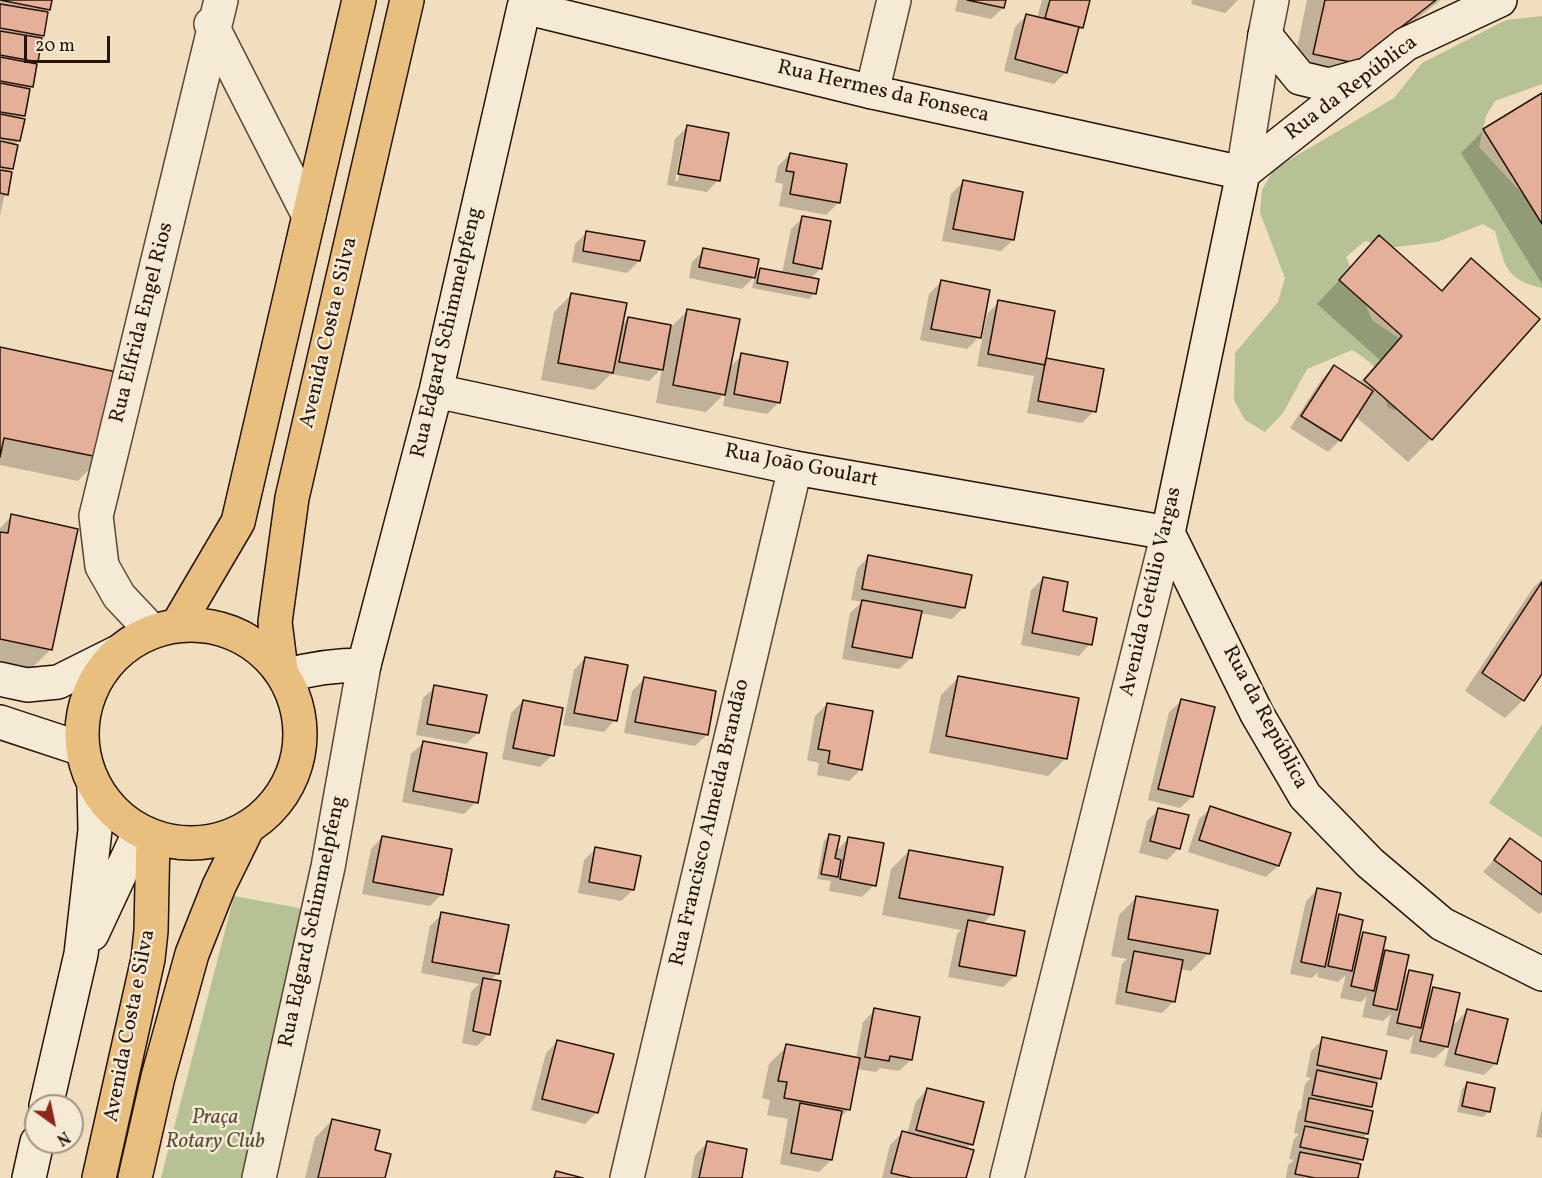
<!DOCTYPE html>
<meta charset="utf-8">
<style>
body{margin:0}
#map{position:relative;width:1542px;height:1178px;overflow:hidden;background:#f0debe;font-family:Vollkorn,serif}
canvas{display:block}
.north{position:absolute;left:24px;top:1094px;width:60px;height:60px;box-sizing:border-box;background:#f5ead5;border:2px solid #a39483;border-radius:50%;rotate:147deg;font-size:16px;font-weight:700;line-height:24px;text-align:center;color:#271307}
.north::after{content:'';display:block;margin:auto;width:21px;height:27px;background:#8f2418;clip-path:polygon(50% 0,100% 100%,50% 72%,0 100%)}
.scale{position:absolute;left:24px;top:36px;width:86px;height:27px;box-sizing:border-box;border:3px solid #271307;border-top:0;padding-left:8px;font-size:18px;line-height:21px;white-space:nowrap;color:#271307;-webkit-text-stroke:4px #f5ead5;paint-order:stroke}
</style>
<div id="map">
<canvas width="1542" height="1178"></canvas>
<div class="north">N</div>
<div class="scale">20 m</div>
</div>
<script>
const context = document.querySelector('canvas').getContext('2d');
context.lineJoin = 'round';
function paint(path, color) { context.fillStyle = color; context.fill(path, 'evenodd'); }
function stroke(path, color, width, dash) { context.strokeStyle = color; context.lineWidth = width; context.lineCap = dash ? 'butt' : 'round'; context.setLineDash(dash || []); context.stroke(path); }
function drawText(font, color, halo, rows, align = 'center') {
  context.font = font + ' Vollkorn,serif'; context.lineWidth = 5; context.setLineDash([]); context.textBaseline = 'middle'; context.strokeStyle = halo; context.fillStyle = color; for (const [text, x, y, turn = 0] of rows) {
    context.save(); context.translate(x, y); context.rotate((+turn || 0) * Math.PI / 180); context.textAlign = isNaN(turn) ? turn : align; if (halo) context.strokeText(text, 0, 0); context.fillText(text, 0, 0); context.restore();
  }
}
const green = new Path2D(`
 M1542,16v68l-47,17 -9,15 -7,31 63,68v73c-38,-8 -37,-24 -47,-57l-12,-7 -46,18 -49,6 -23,-7 -19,16 26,63 58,40 -21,55 -22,-8c-4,-32 -7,-40 -35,-57l-45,19 -24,44 -18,19 -20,-12 -11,-20 1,-47 43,-51 7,-24 -25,-65 2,-23 12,-21 120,-71 28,-35 84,-43z
 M1542,724v114l-53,-35z
 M234,896l76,14 -65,268h-84z`);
const shadow = new Path2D(`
 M0,0h50l-1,9 -4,4 -3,22 -3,4 -2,22 -4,3 -1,23 -4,3 -4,26 -4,3 -1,21 -5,5 -2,23 -5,5v21l-3,3 -4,19z
 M958,0h46l-1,8 -12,11 -36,-8z
 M1042,0h47l-7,27 -6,6 -10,39 -12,12 -50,-13 11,-44 12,-12 10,3z
 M1192,0h46l-13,13 -34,-9z
 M1307,0h134l-110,85 -40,-8z
 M1542,94v190l-81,-131 23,-23z
 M687,127l31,53 -11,12 -40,-7 8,-46zM683,139h3l-8,42h-3z
 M790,154l56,11 -8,38 -12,12 -47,-9 4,-22 -8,-2 3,-16z
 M963,182l50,58 -12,11 -59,-10 9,-47z
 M803,218l18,50 -11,11 5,14 -6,6 -57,-11 3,-12 -13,13 -53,-11 3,-16 12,-12 50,27 6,-7 22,4 9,-45z
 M587,232l52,29 -12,12 -55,-11 3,-18z
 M1379,237l62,55 30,-32 67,59 -107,120 -23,23 -53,-46 -15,24 -12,12 -38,-24 32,-49 12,-12 25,16 21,-23 -63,-56z
 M941,282l38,55 -12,12 -47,-9 9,-46z
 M572,294l49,32 8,-8 43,8 16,-16 41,58 13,-13 36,48 -11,11 -44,-8 2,-13 -19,19 -50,-9 6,-35 -13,13 -38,-7 -17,16 -53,-10 13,-68z
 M999,302l46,57 49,52 -12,12 -55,-10 7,-37 -57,-10 10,-52z
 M0,349l101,108 -23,24 -78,-16z
 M12,516l39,133 -23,23 -28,-6v-138z
 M868,557l96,50 -12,12 -32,-6 -9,45 -12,11 -57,-10 8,-46 12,-11 -11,-2 6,-31z
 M1043,579l18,33 29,32 -11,12 -58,-11 10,-55z
 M1542,579v93l-19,28 -18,18 -40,-27 68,-103z
 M585,658l30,62 -11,12 -41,-7 11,-55z
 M958,678l108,80 -18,18 -119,-23 12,-58z
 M644,679l63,55 -12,12 -71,-13 8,-42z
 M435,687l43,46 -12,11 -50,-9 7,-37z
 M523,701l29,54 -12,12 -38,-8 9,-46z
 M1181,701l11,96 -12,11 -32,-8 21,-88z
 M827,704l34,65 -12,12 -32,-6 2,-12 -12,-3 8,-44z
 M423,743l53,59 -12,12 -62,-12 9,-48z
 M1211,808l67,58 -12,11 -78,-25 11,-33z
 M1159,809l20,39 -12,12 -28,-7 8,-32z
 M829,836l6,16 14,-14 25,47 -12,12 -33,-6 2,-10 -14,-2 7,-38z
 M382,837l60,57 -12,12 -68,-12 9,-45z
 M1511,840l31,23v48l-3,3 -56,-42z
 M596,849l37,41 -12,11 -43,-8 6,-33z
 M909,851l83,63 -10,10 33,52 -12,11 -55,-10 9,-43 4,-4 -79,-15 9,-46z
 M1318,889l15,33 7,-6 17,25 7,-7 16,23 6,-5 16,27 7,-7 18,22 6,-6 19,38 15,-15 39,9 -11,44 -11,11 -40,-9 6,-22 -15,14 -25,-5 4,-19 -6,6 -22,-5 5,-21 -8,7 -21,-4 5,-21 -6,6 -21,-4 6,-23 -8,7 -21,-5 1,-5 -6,6 -22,-4 16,-73z
 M1137,897l72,56 -18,18 -11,-2 -6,32 -12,12 -47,-9 7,-40 5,-5 -16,-3 8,-41z
 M442,914l56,59 -8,8 -1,53 -12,12 -15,-3 9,-51 8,-8 -58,-11 9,-47z
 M875,1010l36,50 -12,11 -19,-3 -4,4 -20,-3 -8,41 -9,9 -8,41 -12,12 -39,-8 8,-45 -21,-4 3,-15 -8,-2 7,-34 18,-18 69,13 7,-37z
 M1323,1039l57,39 -6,6 -3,23 -5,4 1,23 -5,5v20l-6,6v13h-70l2,-13 6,-5 -5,-1 5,-20 5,-5 -5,-1 4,-21 5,-5h-2l4,-23 6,-6 -5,-1 5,-26z
 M558,1041l39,71 -12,12 -54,-14 15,-57z
 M1467,1083l26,6 -5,23 -5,5 -26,-5 5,-23z
 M928,1089l43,55 -5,5 -1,29h-83l8,-33 12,-12 5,1 9,-33z
 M1542,1109v29l-6,-1z
 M332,1120l42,32 10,26h-79l10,-40z
 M707,1143l33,35h-49l4,-23z`);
const building = new Path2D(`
 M0,0h52l-2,10z
 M967,0h39l-2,8z
 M1050,0h40l-7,28 -38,-10z
 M1325,0h111l-81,63 -42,-9z
 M0,4l48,8 -4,24 -44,-8z
 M1026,14l53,13 -12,46 -52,-14z
 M0,31l42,7 -4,24 -38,-7z
 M0,57l37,7 -4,23 -33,-6z
 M0,83l30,6 -5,27 -25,-4z
 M1542,93v131l-59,-95z
 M0,114l25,5 -5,22 -20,-3z
 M687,125l42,8 -9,48 -42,-7z
 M0,141l18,4 -5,24 -13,-2z
 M790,153l57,11 -7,39 -50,-9 4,-22 -8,-1z
 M0,170l12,2 -4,23 -8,-2z
 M963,180l60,12 -9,48 -61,-11z
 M802,216l29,5 -9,48 -29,-6z
 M586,231l59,10 -5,20 -57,-10z
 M1379,235l63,56 29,-33 69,61 -108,121 -68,-60 38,-44 -63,-56z
 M703,248l56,11 -4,19 -56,-11z
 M760,268l59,11 -3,15 -59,-11z
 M941,280l49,10 -9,48 -50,-9z
 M571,293l56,10 -14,70 -55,-10z
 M998,300l57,11 -10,54 -57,-11z
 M687,309l53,10 -15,76 -52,-10z
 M628,317l43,8 -8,45 -44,-8z
 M0,347l121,26 -18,85 -99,-20 -4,19z
 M741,353l47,9 -8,41 -46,-9z
 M1046,358l58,11 -8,43 -58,-11z
 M1334,365l39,26 -32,50 -40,-25z
 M11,514l67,15 -26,121 -52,-11v-107l8,1z
 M868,555l104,20 -7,33 -103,-19z
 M1043,577l25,5 -5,29 34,7 -5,27 -60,-12z
 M1542,582v92l-18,27 -42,-28z
 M862,600l60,11 -10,47 -60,-11z
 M585,657l43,8 -11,56 -43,-8z
 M958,676l121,22 -12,61 -121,-23z
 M644,677l72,14 -8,44 -73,-13z
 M434,685l53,10 -8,38 -52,-9z
 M1181,699l34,8 -22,90 -35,-8z
 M523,700l40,8 -9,48 -41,-8z
 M827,703l46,8 -11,59 -34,-7 2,-12 -12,-2z
 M423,741l64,12 -9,50 -65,-12z
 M1210,806l81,27 -12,33 -80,-26z
 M1158,808l31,7 -9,34 -30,-8z
 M829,834l11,2 -5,22 6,2 -3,17 -17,-3z
 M382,836l70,13 -9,46 -70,-13z
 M848,837l36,6 -8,43 -36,-7z
 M1510,838l32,24v33l-48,-35z
 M595,847l46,9 -7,34 -45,-8z
 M909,850l94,17 -9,48 -95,-17z
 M1317,888l24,5 -16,74 -24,-5z
 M1136,896l82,14 -8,44 -82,-15z
 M441,912l68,13 -10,49 -67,-12z
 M1339,914l24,6 -11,51 -24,-5z
 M968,920l57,11 -9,45 -57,-10z
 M1363,932l23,5 -12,54 -23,-5z
 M1385,950l24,5 -12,55 -24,-5z
 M1134,951l49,9 -8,42 -49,-10z
 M1409,970l24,5 -12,53 -24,-5z
 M483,978l18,3 -11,54 -17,-4z
 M1433,987l27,6 -12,54 -28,-6z
 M874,1008l46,9 -8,43 -22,-4 -1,5 -24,-4z
 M1467,1009l41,10 -11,45 -42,-10z
 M1322,1037l65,14 -6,28 -64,-14z
 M557,1040l57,14 -16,59 -56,-14z
 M786,1044l74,14 -10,52 -66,-12 3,-16 -9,-1z
 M1317,1070l60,13 -5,24 -60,-12z
 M1467,1082l28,6 -5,24 -28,-6z
 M927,1088l57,14 -11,43 -57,-15z
 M1309,1098l64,13 -5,23 -63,-13z
 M800,1103l42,8 -10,49 -41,-7z
 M332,1119l48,11 -5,20 16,4 -6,24h-67z
 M1305,1126l63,13 -5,21 -63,-13z
 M902,1131l72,19 -8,28h-54l-21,-5z
 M707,1141l40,8 -5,29h-43z
 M1300,1152l61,12 -3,14h-43l-20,-4z
 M556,1171l27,7h-29z`);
const street = new Path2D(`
 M211,24l98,192
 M872,92l22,-92
 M1243,173l22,-138 7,-35
 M152,631l-33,-35 -17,-30 -6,-50 125,-516
 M259,1178l69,-311 36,-202
 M627,1178l168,-710
 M1007,1178l161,-645`);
const secondary = new Path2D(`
 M1265,35l35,43 29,7 32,-9
 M1243,173l163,-129 94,-44
 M436,391l359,77 373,65
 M1168,533l89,181 48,82 65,67 72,61 100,50
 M1168,533l75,-360
 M285,676c27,-8 51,-11 79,-11l72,-274 88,-384 348,85 371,81
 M0,679l27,6 31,-3 58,-29
 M0,722l82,27
 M92,934l48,-103
 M46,1106l35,-152 14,-124 -1,-43
 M29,1178l8,-36`);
const primary = new Path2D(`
 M178,624l60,-102 121,-522
 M82 734a109 109 0 1 1 218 0a109 109 0 1 1-218 0Z
 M281,670l-6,-48 17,-124 115,-498
 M99,1178l49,-219 3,-28 2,-94
 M135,1178l23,-101 34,-123 27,-68 29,-59`);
const streetNames = [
 ["Rua da República",1352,89,-37],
 ["Rua Hermes da Fonseca",883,93,13],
 ["Rua Elfrida Engel Rios",143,323,-76],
 ["Avenida Costa e Silva",330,333,-77],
 ["Rua Edgard Schimmelpfeng",448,333,-77],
 ["Rua João Goulart",801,467,11],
 ["Avenida Getúlio Vargas",1152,592,-77],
 ["Rua da República",1264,718,62],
 ["Rua Francisco Almeida Brandão",711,823,-77],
 ["Rua Edgard Schimmelpfeng",314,922,-78],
 ["Avenida Costa e Silva",131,1026,-79]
];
const parkNames = [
 ["Praça",215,1119],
 ["Rotary Club",215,1143]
];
paint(green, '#b6c294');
paint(shadow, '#0003');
paint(building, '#e5b09a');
stroke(building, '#271307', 1.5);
stroke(street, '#594635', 36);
stroke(secondary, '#271307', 36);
stroke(primary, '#271307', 36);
stroke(street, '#f5ead5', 33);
stroke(secondary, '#f5ead5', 33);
stroke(primary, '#e8bf7f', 33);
drawText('21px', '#271307', '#f5ead5', streetNames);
drawText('italic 21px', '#595038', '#f5ead5', parkNames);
</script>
